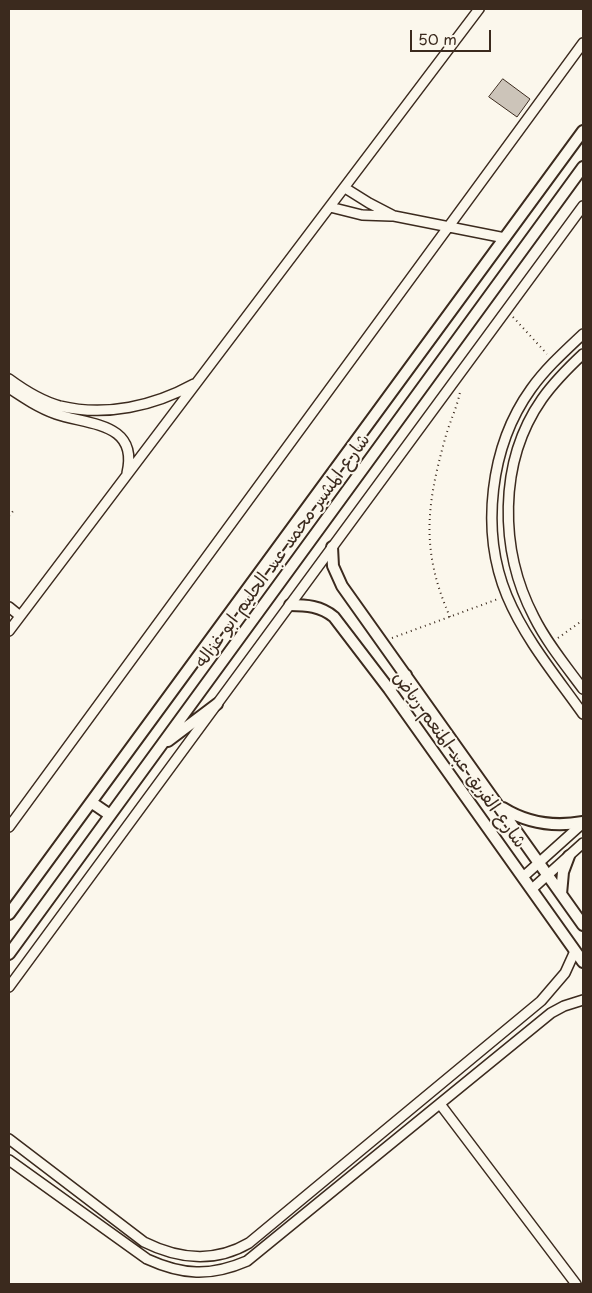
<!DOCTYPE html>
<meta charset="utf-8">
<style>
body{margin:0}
#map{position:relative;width:592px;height:1293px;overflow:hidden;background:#fbf7ec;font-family:"Playpen Sans",sans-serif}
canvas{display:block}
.frame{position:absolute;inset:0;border:10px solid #3b2a1e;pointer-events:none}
.scale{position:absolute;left:410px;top:30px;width:81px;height:22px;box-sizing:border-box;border:2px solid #3b2a1e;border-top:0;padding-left:6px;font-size:15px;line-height:18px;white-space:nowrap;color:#3b2a1e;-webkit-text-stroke:4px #fbf7ec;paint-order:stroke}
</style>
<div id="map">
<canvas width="592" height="1293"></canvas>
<div class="frame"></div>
<div class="scale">50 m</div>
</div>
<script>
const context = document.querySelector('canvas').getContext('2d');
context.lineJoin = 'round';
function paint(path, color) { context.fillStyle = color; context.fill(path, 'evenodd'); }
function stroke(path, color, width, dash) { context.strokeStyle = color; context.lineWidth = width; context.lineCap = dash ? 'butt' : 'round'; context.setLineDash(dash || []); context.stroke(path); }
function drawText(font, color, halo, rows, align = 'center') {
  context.font = font + ' "Playpen Sans","Playpen Sans Arabic",sans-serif'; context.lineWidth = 4; context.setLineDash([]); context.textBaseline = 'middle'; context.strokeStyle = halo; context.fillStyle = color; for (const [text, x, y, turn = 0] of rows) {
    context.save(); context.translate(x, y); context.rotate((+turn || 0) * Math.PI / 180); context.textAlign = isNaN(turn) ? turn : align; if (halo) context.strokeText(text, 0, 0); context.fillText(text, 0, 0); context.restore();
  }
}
const building = new Path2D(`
 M503,79l27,20 -13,18 -28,-20z`);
const path = new Path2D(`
 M513,317l34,37
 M9,516l5,-6
 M450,617c-29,-66 -24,-110 -5,-178 4,-16 12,-31 15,-47
 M392,638l106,-39
 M558,638l25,-18`);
const minor = new Path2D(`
 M345,188l24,15 25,13 111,22
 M330,207l32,8 29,1
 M583,334c-18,17 -37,34 -52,55 -41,57 -51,142 -24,207 18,43 49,80 76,118
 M583,354c-15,14 -29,28 -41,45 -44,63 -43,151 -8,218 13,26 32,49 49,72
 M9,379c15,11 32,22 51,27 46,11 94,0 134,-22
 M9,388c15,10 30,20 47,26 32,11 83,8 71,59
 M9,607l11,9
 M9,631l470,-622
 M9,827l574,-784
 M523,877l60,-54
 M532,889l51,-46
 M9,987l574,-781
 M440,1104l136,180
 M9,1139l135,103c34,17 71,21 105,1l292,-242 24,-28 10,-22
 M9,1160l138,99c35,16 63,18 100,2l304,-248 13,-7 19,-6`);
const tertiary = new Path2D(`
 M332,547l1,19 9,20 241,339
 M290,605c16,0 31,1 44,12l55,72 194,273
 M389,689l17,-14
 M168,741l49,-37
 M91,802l19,13
 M503,808c24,15 52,19 80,14
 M561,894l2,-22 6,-16
 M9,914l574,-783
 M9,954l574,-787`);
const streetNames = [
 ["شارع المشير محمد عبد الحليم ابو غزاله",283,551,-54],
 ["شارع الفريق عبد المنعم رياض",459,760,54]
];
paint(building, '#ccc4b9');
stroke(building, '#3b2a1e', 1);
stroke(minor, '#3b2a1e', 12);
stroke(tertiary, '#3b2a1e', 14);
stroke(path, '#3b2a1e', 2, [1, 4]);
stroke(minor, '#fbf7ec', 9);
stroke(tertiary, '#fbf7ec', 10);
drawText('18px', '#3b2a1e', '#fbf7ec', streetNames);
</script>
